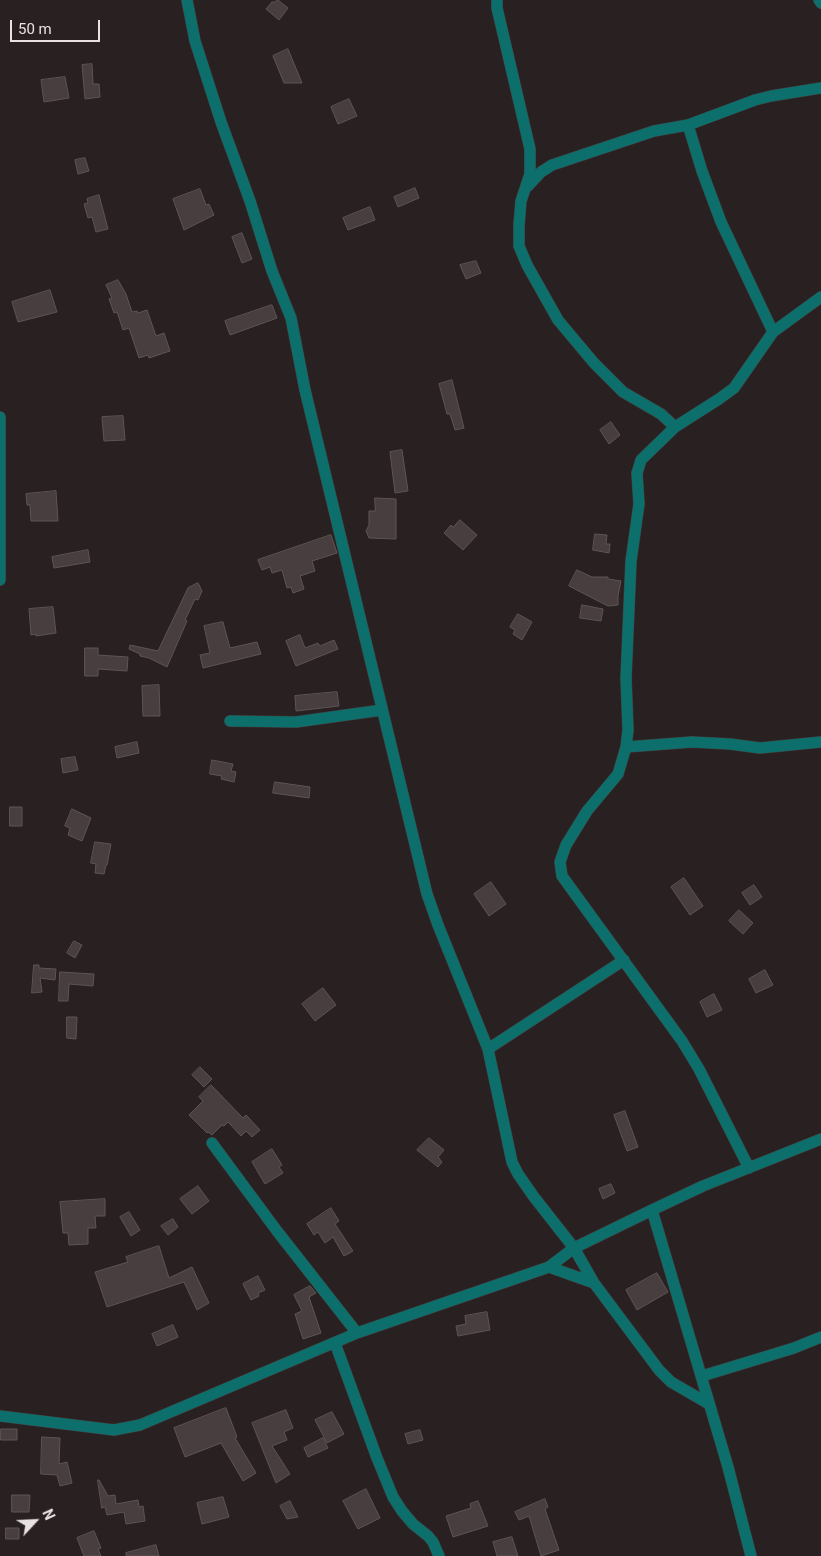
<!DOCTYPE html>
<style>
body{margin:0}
#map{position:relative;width:821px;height:1556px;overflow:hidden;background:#292021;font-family:Roboto,sans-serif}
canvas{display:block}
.north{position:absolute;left:10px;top:1496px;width:50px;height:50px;-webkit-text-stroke:4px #292021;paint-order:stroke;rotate:65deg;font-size:14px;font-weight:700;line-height:20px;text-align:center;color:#e8e2e2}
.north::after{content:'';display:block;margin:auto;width:18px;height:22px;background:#e8e2e2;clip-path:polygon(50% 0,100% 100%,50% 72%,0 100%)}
.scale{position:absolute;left:10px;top:20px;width:90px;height:22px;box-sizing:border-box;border:2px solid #e8e2e2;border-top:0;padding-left:6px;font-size:15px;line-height:18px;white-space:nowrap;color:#e8e2e2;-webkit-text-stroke:4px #292021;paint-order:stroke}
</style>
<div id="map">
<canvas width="821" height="1556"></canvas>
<div class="north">N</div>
<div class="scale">50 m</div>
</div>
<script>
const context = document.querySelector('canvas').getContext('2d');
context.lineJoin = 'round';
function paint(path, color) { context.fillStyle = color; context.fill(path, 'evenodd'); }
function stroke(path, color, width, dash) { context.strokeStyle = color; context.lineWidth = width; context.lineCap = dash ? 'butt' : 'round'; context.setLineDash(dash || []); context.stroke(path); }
const building = new Path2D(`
 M278,0l10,8 -9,12 -13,-11 6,-7h2z
 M288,49l14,34h-18l-11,-27z
 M92,64l1,20h6l1,13 -15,2 -3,-34z
 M65,77l4,21 -25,4 -3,-22z
 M349,99l8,17 -19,8 -7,-17z
 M85,158l4,13 -11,3 -3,-14z
 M415,188l4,10 -21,9 -4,-10z
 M200,189l6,16 3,-1 5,11 -30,15 -11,-31z
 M99,195l9,34 -12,3 -4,-15 -4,1 -4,-14 4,-1 -1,-4z
 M370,207l5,13 -27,10 -5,-12z
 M242,233l10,26 -10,4 -10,-26z
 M476,261l5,12 -15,6 -6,-14z
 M118,280l8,14 6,18 5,-1 1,2 9,-3 9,26 8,-3 6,18 -21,7 -1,-3 -9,3 -10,-30 -6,2 -6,-18 -3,1 -5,-14 3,-1 -6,-13z
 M50,290l7,22 -39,10 -6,-20z
 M272,305l5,13 -47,17 -5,-14z
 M452,380l12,48 -9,2 -5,-16h-3l-8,-30z
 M123,416l2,24 -21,1 -2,-24z
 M611,422l9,13 -11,9 -9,-14z
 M402,450l6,41 -13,2 -5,-41z
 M56,491l2,30h-27l-1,-16h-3l-1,-11z
 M375,498l21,1v40l-27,-1 -3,-7 3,-6v-14h6z
 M460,520l17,15 -14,15 -19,-17 7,-8 2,2z
 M595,534l12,1 -1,9h4l-1,9 -16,-3z
 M331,535l6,18 -25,8 3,10 -15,5 4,13 -11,4 -2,-6 -4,1 -5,-18 -10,3 -2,-6 -8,3 -4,-10z
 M88,550l2,12 -36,6 -2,-11z
 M577,570l15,7h16v2l13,2 -3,15v9l-10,1 -39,-20z
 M198,583l4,8 -4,9 -3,-1 -10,21 2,1 -20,46 -18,-9 -9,-2v-2l-11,-5 1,-4 28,6 30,-63z
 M582,605l21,4 -2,12 -21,-3z
 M53,607l3,26 -20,3v-2l-5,1 -2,-26z
 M518,614l14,8 -10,18 -9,-6 2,-4 -5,-3z
 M223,622l7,26 27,-6 4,12 -58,14 -3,-13 10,-2 -6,-27z
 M300,635l5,13 13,-5 2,3 14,-6 4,9 -42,17 -10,-25z
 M85,648h13v7l30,2 -1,14 -29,-2v7h-13z
 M159,685l1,31h-17l-1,-30z
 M337,692l2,14 -43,5 -1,-15z
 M137,742l2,11 -22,5 -2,-11z
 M75,757l3,13 -15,3 -2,-14z
 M212,760l21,4 -2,7 5,1 -2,10 -13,-3 1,-3 -12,-2z
 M275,782l35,5 -1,11 -36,-5z
 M10,807h12v19h-12z
 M72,809l19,9 -9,23 -14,-6 2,-7 -5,-2z
 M95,842l16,2 -4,21h-1l-2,9 -9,-1 1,-9 -5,-1z
 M684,878l19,28 -13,9 -19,-28z
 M491,882l15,22 -17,12 -15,-22z
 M754,885l8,12 -12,8 -8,-12z
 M739,910l14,13 -10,11 -14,-13z
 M74,941l8,4 -7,13 -8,-5z
 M34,965h5v3l17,1 -1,11 -15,-2 2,14 -10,1z
 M765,970l8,15 -17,8 -7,-14z
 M60,972l34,2 -1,12 -24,-2 -1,17h-9z
 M323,988l13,17 -21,16 -13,-17z
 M714,994l8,16 -15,7 -7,-15z
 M67,1017h10l-1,22 -9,-1z
 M200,1067l12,12 -8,8 -12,-12z
 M211,1085l32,33 3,-3 14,15 -8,7 -6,-6 -5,5 -13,-14 -4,4 -2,-1 -10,10 -4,-3 -1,1 -18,-18 14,-14 -4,-4z
 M625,1111l13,36 -11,4 -13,-36z
 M429,1138l15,12 -6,7 4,5 -4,5 -21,-17z
 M272,1149l10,16 -3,2 4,6 -18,11 -13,-22z
 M611,1184l4,9 -12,6 -4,-10z
 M198,1186l11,15 -17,13 -12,-15z
 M105,1199v17h-10l1,12h-8v16l-19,1 -1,-12h-5l-3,-31z
 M331,1208l8,13 -4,3 18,27 -9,5 -11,-19 -8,6 -7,-11 -4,3 -7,-11z
 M129,1212l11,18 -9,6 -11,-19z
 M173,1219l5,8 -10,8 -7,-9z
 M159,1246l10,32 23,-11 17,36 -12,7 -13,-28 -77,25 -12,-35 33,-10 -2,-5z
 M657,1273l11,19 -31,18 -11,-20z
 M258,1276l7,14 -7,3 1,3 -8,4 -8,-16z
 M310,1286l6,7 -7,4 12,36 -18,6 -8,-25 7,-3 -8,-16z
 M487,1312l3,18 -32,6 -2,-10 10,-2 -1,-8z
 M173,1325l5,12 -21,9 -5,-12z
 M226,1408l11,29 -2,1 21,35 -13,8 -22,-38 -36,14 -11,-29z
 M286,1410l7,18 -9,4 3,8 -15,6 18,28 -14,9 -24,-60z
 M332,1412l12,22 -17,9 -12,-23z
 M1,1429h16v11h-16z
 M420,1430l3,10 -15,4 -3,-10z
 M42,1437l18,1 -1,26 8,-2 5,21 -12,3 -3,-11 -16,-1z
 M323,1438l5,10 -20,9 -4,-9z
 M98,1480h1l9,16 7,-1 1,9 22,-4 1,7 4,-1 2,15 -19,3 -2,-12 -17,3 -2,-8 -3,1z
 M366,1489l14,29 -22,11 -15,-28z
 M12,1495h18l-1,17h-17z
 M223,1497l6,20 -27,7 -5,-21z
 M545,1499l3,8 -3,2 14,41 -18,6 -12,-40 -10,4 -4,-8z
 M290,1501l8,16 -11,2 -7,-13z
 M478,1501l10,25 -35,11 -7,-21 25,-8 -1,-4z
 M6,1528h13v11h-13z
 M94,1531l7,17 -3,1 3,7h-17l-7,-18z
 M512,1537l6,19h-21l-4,-14z
 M156,1545l3,11h-33v-3z`);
const street = new Path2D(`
 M187,0l8,41 26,81 29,79 22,70 19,47 14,72 122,504 11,31 50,124 24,113 6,12 16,23 40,51 20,35 65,87 12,12 38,22
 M497,0v8l33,141v25l-9,27 -2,24v21l8,19 31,55 36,43 29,29 38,22 14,13
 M819,0l2,3
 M688,125l14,46 19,51 52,110
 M528,186l13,-14 11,-7 102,-34 34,-6 67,-25 16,-4 50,-8
 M0,417v163
 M230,721l66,1 86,-12
 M626,747l66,-5 38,2 30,4 61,-6
 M488,1049l136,-89
 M212,1143l65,88 80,102
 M749,1168l-50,-99 -17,-28 -120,-165 -2,-14 6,-17 21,-34 31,-37 8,-27 2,-17 -2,-52 5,-117 8,-57 -2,-31 4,-13 34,-33 44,-28 15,-11 39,-56 48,-35
 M652,1210l76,257 23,89
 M549,1267l45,16
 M335,1343l42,115 16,39 9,14 11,13 15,12 5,6 6,14
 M702,1376l92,-28 27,-11
 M0,1416l114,14 26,-5 217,-92 192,-66 25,-19 78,-38 51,-24 118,-47`);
paint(building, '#483e3f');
stroke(building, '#5e5455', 1);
stroke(street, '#443b3c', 12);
stroke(street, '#0d6f6b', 11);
</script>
